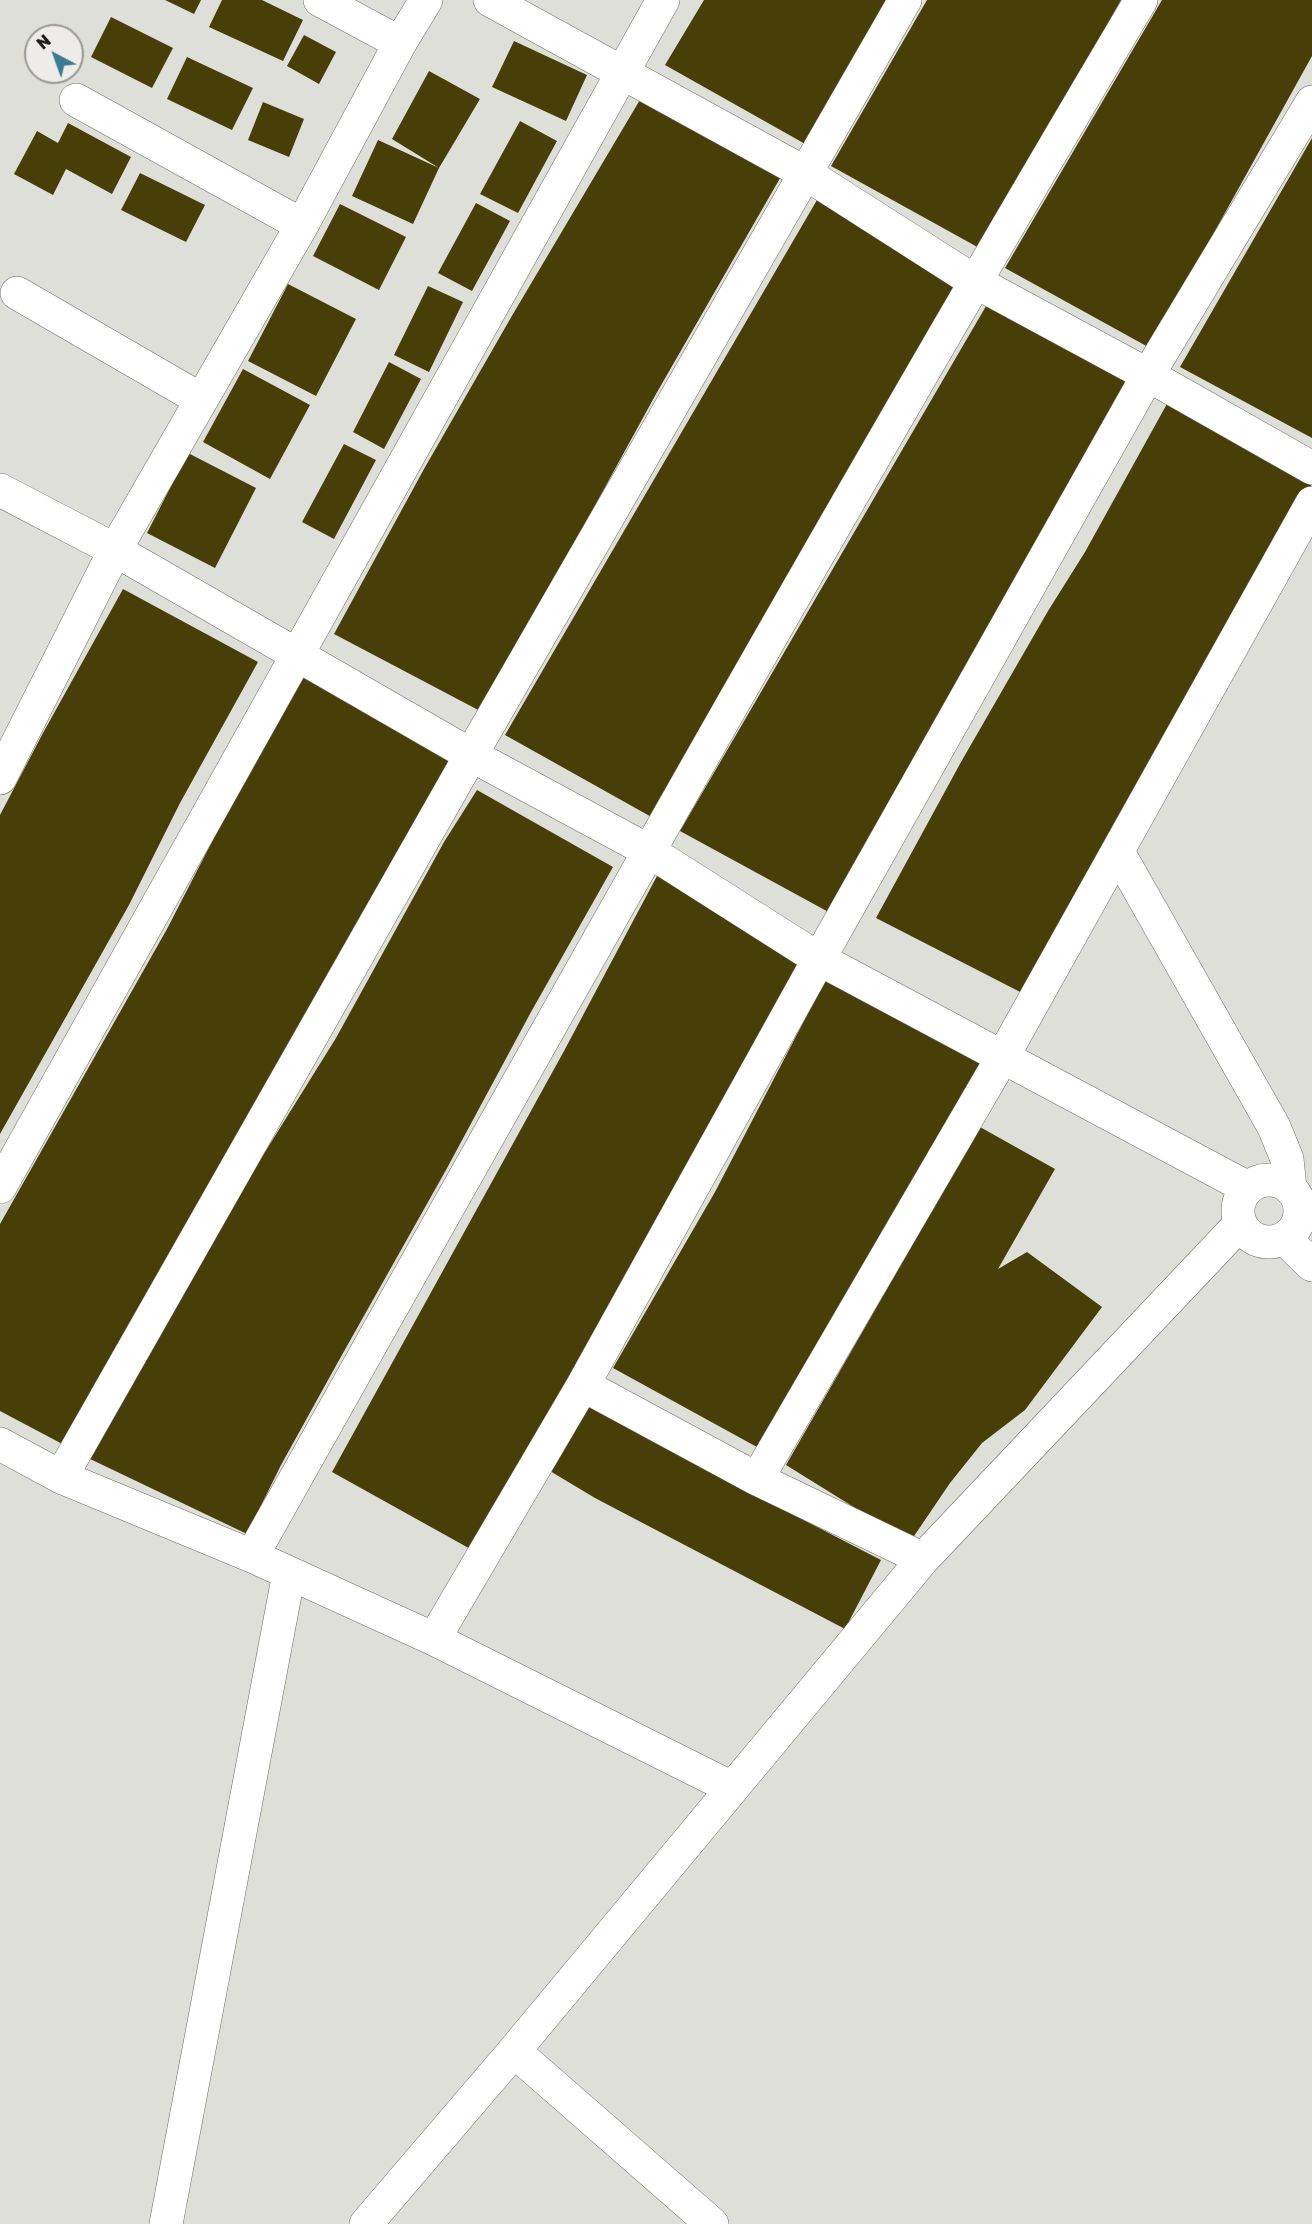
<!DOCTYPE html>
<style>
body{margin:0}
#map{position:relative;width:1312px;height:2224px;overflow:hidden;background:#dfdfda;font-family:"Golos Text",sans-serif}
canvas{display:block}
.north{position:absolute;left:24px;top:24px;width:60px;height:60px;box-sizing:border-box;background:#edece8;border:2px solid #999896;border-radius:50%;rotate:319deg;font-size:16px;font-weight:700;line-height:24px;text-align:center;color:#1b1b1a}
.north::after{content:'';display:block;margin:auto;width:21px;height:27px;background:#3b7c8f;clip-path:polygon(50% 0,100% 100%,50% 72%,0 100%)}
</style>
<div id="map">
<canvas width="1312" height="2224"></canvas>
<div class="north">N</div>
</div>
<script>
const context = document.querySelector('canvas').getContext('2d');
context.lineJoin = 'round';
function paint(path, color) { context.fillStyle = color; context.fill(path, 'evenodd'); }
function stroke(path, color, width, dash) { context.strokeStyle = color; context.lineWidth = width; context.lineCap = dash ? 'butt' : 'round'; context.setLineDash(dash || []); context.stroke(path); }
const building = new Path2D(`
 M165,0h36l-7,14z
 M222,0h40l41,20 -20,41 -74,-34z
 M704,0h184l-81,145 -142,-80z
 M927,0h194l-140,249 -150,-83z
 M1162,0h150v56l-162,292 -145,-80z
 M111,17l62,31 -21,40 -61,-31z
 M304,35l32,17 -17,32 -32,-18z
 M514,41l73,34 -21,46 -74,-34z
 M187,57l66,31 -21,42 -65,-31z
 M429,71l51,28 -41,69 -26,56 -61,-28 26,-56 61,28 -47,-29z
 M644,93l139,80 -127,221 -174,318 -148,-78 90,-165 89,-155z
 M263,102l41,17 -15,38 -41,-17z
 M520,121l37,20 -39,72 -38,-19z
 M68,123l63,34 -19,37 -46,-25 -13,26 -39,-21 23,-43 21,12z
 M1312,138v300l-132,-71z
 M140,173l65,32 -19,37 -65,-32z
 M817,200l143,80 -305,539 -150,-84z
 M476,203l34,18 -38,70 -34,-18z
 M340,204l66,33 -27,53 -66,-34z
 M288,284l68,35 -40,77 -68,-35z
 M428,286l35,16 -34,70 -35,-17z
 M989,301l144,77 -299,537 -154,-84z
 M389,362l32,17 -37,70 -31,-17z
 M243,369l67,36 -40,74 -67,-37z
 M1168,402l144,82 -286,511 -150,-77 85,-156 87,-151 37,-59z
 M344,444l32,16 -42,79 -32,-17z
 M188,453l68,35 -41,80 -68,-35z
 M123,589l135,73 -78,141 -51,102 -129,229v-319l43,-82z
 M304,676l151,83 -387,688 -68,-36v-187l167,-295 50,-97z
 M477,790l136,77 -82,145 -85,158 -108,192 -57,103 -34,69 -159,-76 154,-269 94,-151 108,-196z
 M657,876l150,79 -333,596 -142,-79 232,-421z
 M831,969l157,86 -222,397 -153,-84 102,-176z
 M980,1127l75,42 -57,100 29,-17 75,55 -77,103 -43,33 -32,40 -40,59 -124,-77z
 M592,1402l169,96 120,62 -36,69 -250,-131 -45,-27z`);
const minor = new Path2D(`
 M320,0l80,43
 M490,0l315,173 169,108 174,94 164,93
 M76,100l226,125
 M17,293l183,106
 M0,490l115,60 356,205 178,96 170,108 429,229
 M0,778l115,-228 187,-325 98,-182 26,-43
 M1118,852l156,275 13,32 3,29
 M1238 1211a31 31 0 1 1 62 0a31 31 0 1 1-62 0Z
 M0,1187l663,-1187
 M1284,1238l28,27
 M583,1385l174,94 166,80
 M0,1444l61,33 191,79 182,83 149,-254 236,-426 329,-584 164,-273
 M61,1477l410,-722 434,-755
 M757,1479l245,-421 310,-555
 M252,1556c293,-521 584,-1042 889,-1556
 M434,1639l298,149
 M514,2051l198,173
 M166,2224l123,-651
 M366,2224l148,-173 409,-492 317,-335`);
paint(building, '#483e08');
stroke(minor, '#6c6c68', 34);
stroke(minor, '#fff', 33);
</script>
